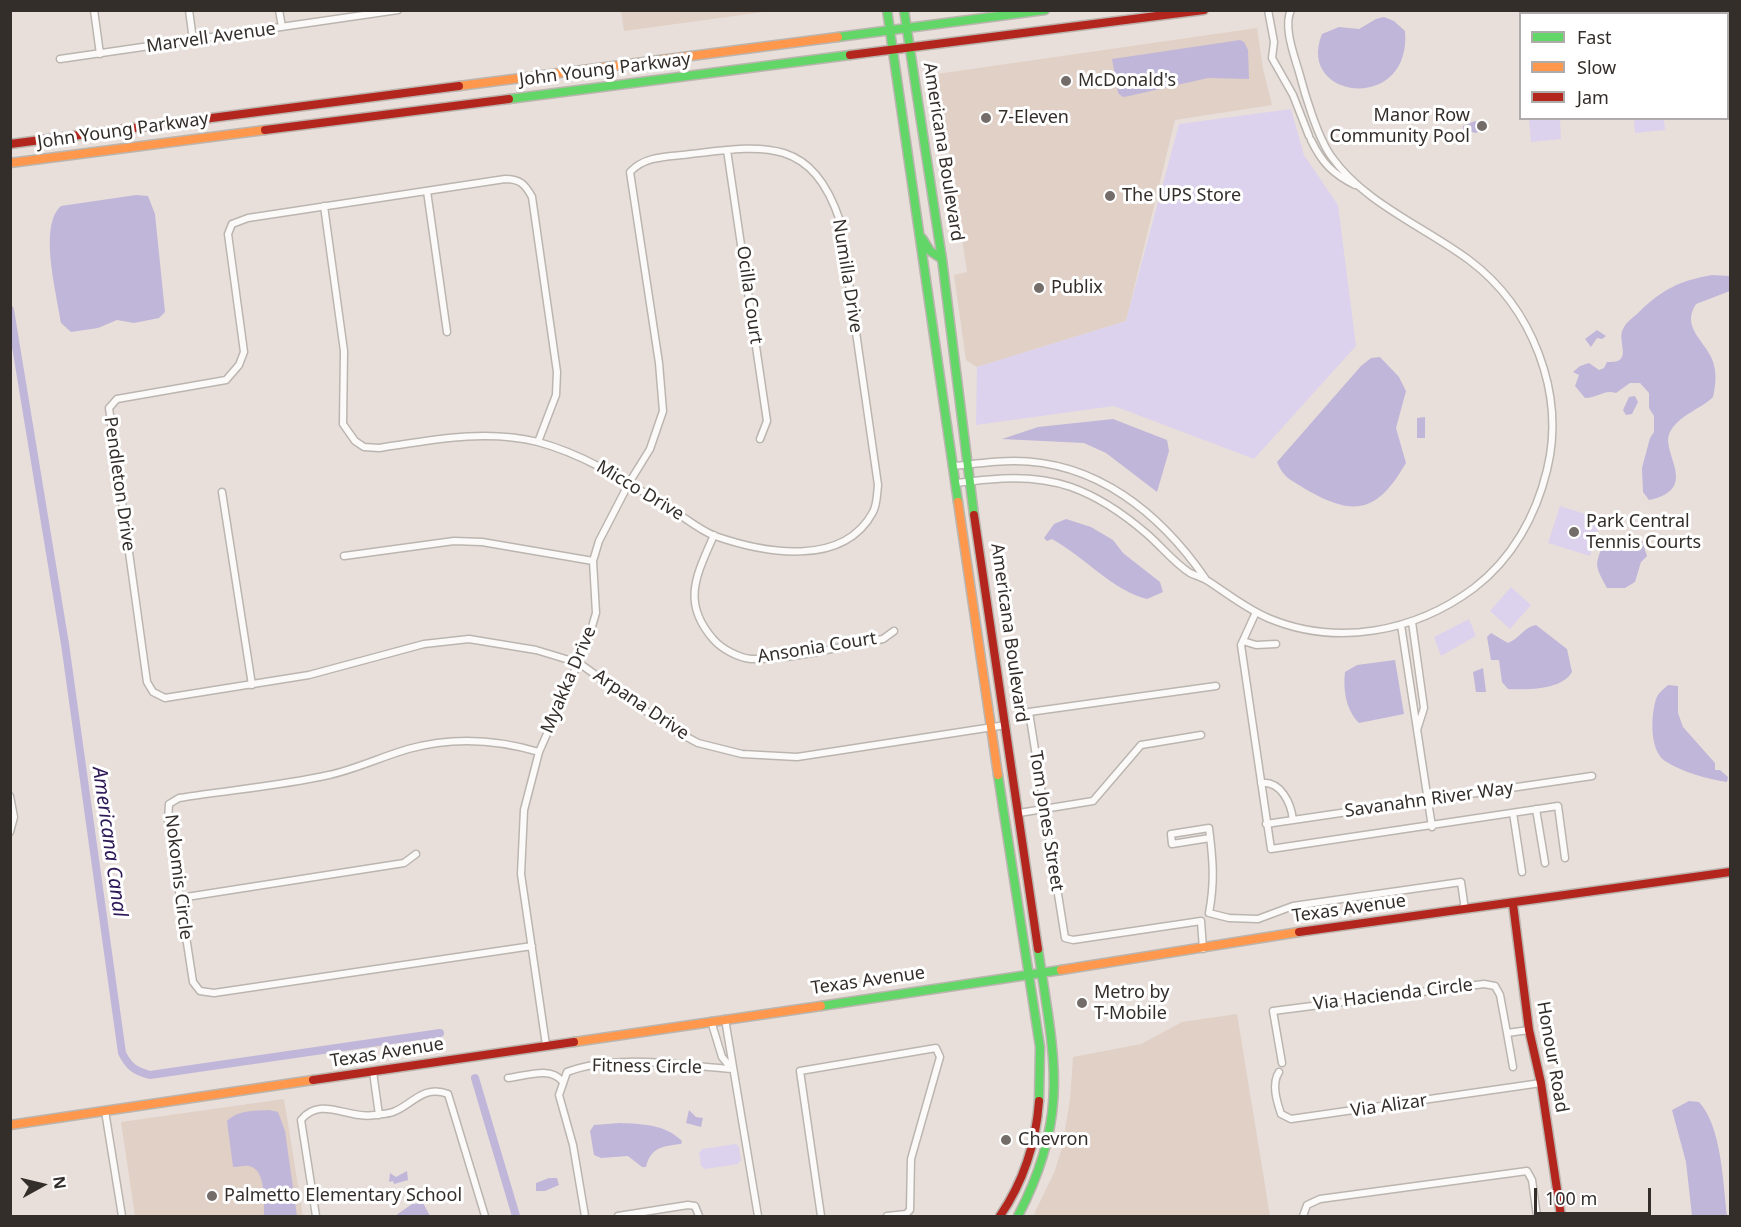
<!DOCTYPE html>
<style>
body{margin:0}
#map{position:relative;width:1741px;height:1227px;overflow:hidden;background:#e8dfda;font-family:"Noto Sans",sans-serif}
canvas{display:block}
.frame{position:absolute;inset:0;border:12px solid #342e2a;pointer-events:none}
.legend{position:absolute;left:1519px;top:12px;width:210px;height:108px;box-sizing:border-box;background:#fff;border:2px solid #aeabaa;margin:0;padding:8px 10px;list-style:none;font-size:18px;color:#342e2a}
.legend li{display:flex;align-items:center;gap:12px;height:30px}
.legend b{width:30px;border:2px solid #aeabaa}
.north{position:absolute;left:12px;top:1155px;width:60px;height:60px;-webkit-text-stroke:4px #fff;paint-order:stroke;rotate:82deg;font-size:16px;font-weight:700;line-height:24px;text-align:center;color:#342e2a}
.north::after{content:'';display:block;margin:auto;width:21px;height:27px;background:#342e2a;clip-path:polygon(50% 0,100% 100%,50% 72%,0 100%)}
.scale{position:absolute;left:1534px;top:1188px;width:117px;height:27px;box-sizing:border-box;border:3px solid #342e2a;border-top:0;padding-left:8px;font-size:18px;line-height:21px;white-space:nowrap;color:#342e2a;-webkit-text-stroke:4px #fff;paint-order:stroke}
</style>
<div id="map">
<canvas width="1741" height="1227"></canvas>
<div class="frame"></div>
<ul class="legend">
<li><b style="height:8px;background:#63d668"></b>Fast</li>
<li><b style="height:8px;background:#ff974d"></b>Slow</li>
<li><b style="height:8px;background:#b3261e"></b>Jam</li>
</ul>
<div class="north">N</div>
<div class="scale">100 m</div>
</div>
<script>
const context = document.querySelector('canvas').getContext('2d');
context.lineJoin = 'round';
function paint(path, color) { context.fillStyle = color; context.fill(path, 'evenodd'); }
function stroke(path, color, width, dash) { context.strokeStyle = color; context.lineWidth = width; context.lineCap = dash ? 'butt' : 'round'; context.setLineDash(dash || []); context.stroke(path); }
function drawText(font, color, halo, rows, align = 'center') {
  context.font = font + ' "Noto Sans",sans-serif'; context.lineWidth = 6; context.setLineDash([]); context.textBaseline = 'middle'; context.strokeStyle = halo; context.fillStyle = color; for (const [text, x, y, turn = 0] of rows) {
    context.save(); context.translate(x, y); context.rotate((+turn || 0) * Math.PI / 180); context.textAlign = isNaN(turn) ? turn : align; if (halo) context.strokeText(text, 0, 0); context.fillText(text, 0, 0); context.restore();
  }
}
const built = new Path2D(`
 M621,11v-1l150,1 -147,20z
 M1257,28l6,41 9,36 -97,15 -49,201 -149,46 -11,-7 -12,-85 13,-3 -30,-198z
 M1237,1014l33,202h-237l21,-43 8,-25 8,-48 3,-43 68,-13 41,-22z
 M284,1099l19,117h-168l-14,-94z`);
const green = new Path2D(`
 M1291,109l13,46 34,50 18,141 -102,113 -140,-53 -138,19 1,-58 149,-46 53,-197z
 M1529,119h31l1,20 -30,3z
 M1634,119h30l1,11 -30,3z
 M1560,506l41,13 -11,37 -42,-13z
 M1511,587l20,18 -21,24 -20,-18z
 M1469,619l7,17 -35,20 -7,-19z
 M736,1144l3,3 2,13 -3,4 -33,5 -4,-3 -2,-13 3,-4z`);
const water = new Path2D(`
 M1384,17l10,4 11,10c7,83 -110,69 -83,3l17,-7 20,2 17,-10z
 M1240,40l4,2 4,8 1,29 -41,-1 -79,18 -6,1 -5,-4 -6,-34z
 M1475,121l6,4 1,4 -6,4 -13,-3v-4z
 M136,195l12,1 7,18 10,98 -6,6 -25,5 -17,-3 -19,8 -27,4 -10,-9c-4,-29 -23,-97 0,-117z
 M1712,275l18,1v15l-34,13c-15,23 8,36 16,55 5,12 4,25 1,38 -12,12 -34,18 -43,35 -11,20 32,57 -21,68l-6,-8 -1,-24 8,-30 4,-6v-16l-5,-8v-15l-9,-10h-10l-14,10c-12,-4 -18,5 -31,5l-10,-12 4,-11 -6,-3 7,-6 9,-3 10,7 5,-2 3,-6c28,2 9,-21 16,-33 3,-7 11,-12 16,-17 24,-23 40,-31 73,-37z
 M1597,330l9,6 -4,3 -5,-1 -6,9 -6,-8z
 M1380,357l19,20 7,14 -10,37 10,35c-28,48 -50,55 -99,27 -15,-10 -23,-11 -30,-28l84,-96 10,-8z
 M1635,396l3,6 -6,12 -6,1 -3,-5 6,-13z
 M1425,417v21h-8v-20z
 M1113,419l54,21 2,11 -12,41 -51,-39 -22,-10 -82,-4 36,-12z
 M1066,519l25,8 22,13 10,13 37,29 3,10 -16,7c-32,-7 -64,-43 -95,-60l-5,2 -3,-3 10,-14z
 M1634,537l7,1 6,18 -6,6 -6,20 -10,6h-18c-12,-23 -13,-21 -3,-46z
 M1536,625l31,24 5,23c-10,18 -46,18 -64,17l-6,-7 -3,-22h-8l-4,-23 4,-4 17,10c11,-4 17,-17 28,-18z
 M1395,660l9,54 -45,9c-13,-13 -16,-33 -14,-51l12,-7z
 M1483,668l3,24h-10l-3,-20z
 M1668,685l10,1v27l5,14 32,36v7h5l8,7 -1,5c-20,-3 -45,-10 -62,-21 -16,-11 -14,-46 -9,-62 2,-6 8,-10 12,-14z
 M1689,1101l10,1c23,25 24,82 28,114h-35l-6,-54 -14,-52z
 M269,1110l9,2 7,19 12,85h-33c0,-12 2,-43 -12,-49 -6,-3 -13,0 -19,0l-6,-46c11,-11 27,-10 42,-11z
 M689,1110l7,7 7,1 -2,9 -15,-4z
 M619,1123c23,1 46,1 63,18l-1,3c-18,2 -30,3 -35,23h-4l-14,-11 -27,2 -7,-3 -4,-24 4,-6z
 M407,1171l1,9 -14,4 -1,-3 -4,1 1,-9 6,4z
 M549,1178h8l2,7 -14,6h-9v-8z
 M423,1203l7,13h-35l17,-12z`);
const canal = new Path2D(`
 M10,310l55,334 57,409c7,14 13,18 28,22l290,-42
 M475,1078l41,138`);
const street = new Path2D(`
 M94,10l6,44
 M189,10l4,30
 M279,10l3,17
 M1268,10l6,32 -2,16 21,37 16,41
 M60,59l338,-49
 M1311,140c11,23 22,34 44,45
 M727,150l40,271 -7,18
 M427,191l20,141
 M324,206l20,145 -1,73 12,17 9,6 15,1c53,-8 106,-19 159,-6 48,13 89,40 130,65 15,9 31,23 47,29 49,17 128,32 158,-24 4,-7 4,-18 5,-27l-38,-264c-28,-84 -76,-76 -149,-67 -22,3 -45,1 -61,18l29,191 4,48 -13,38 -21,34 -30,58 -6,20 3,52 -8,27 -49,112 -15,58 -3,64 25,171
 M538,442l18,-47 1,-23 -25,-175c-7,-13 -12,-18 -27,-18l-257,39 -16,6 -4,10 16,118 -5,13 -13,15 -109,19 -8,9 38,274 6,10 12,6 144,-23 115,-31 45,-5 67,11 43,13 89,64 30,16 44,11 55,3 209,-32
 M954,466c20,-2 40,-5 60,-5 82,0 146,52 191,117
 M957,483c38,-5 76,-9 114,4 28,10 54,28 76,47 14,12 27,29 43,39 6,3 12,4 18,8 20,13 37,27 60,37 69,29 147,14 206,-30 38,-29 62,-72 73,-118 19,-77 -15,-163 -78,-210 -46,-34 -105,-57 -138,-104 -13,-18 -26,-61 -32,-84 -5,-17 -16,-46 -8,-62
 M222,492l30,193
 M714,535c-18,41 -33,68 0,105 8,9 25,18 37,19 41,1 91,-13 132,-20l11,-8
 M344,556l110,-15 28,1 111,19
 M1256,612l-15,33 30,204 287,-43 7,52
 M1412,622l12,86 -7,22
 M1401,625l31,202
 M1243,641l13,4 20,-1
 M1261,783c20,-2 30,20 32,37
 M10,796l4,21 -4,15
 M1536,809l9,54
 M1019,813l74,-12 48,-56 60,-10
 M1513,813l9,59
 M1266,824l326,-48
 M1210,838l-38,6 -1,-10 38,-6c4,32 6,53 0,85l20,5 29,1 35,-13 168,-24 4,28
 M180,898l224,-35 12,-9
 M532,946l-318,47 -14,-2 -7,-9 -25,-162 1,-16 10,-6c50,-8 101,-12 150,-23 27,-6 52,-18 79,-26 43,-12 88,-10 131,3
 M1203,949l-2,-28 -128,19 -8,-2 -36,-226 187,-26
 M725,1019l33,197
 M711,1021l11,36 10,12
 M1507,1033l6,34
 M1282,1063l-9,-52 211,-27 11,2 5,9 7,38 22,-3
 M373,1072l6,43
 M1279,1072c-8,12 -2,30 2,42l10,5 250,-36
 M508,1078c18,-2 42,-12 54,3
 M105,1111l17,105
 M316,1216l-15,-96c20,-25 47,0 74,-5 6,-1 13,-1 18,-3 18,-6 30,-28 55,-18l37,122
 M585,1216l-12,-71 -14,-50 8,-23c47,-19 116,-6 165,-3
 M618,1216l70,-11 7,1 4,10
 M821,1216l-21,-145 136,-23 4,9 -29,102 -1,51 -4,4 -19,2
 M1303,1216l4,-11 13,-6 207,-28 5,9 5,36`);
const fast = new Path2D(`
 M887,10l71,492
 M904,10l38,249 32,256
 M838,37l207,-27
 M509,99l341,-44
 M922,238l8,13 12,8
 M998,775l42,272 -1,54
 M821,1006l240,-36
 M1018,1216c53,-102 36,-159 20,-267`);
const slow = new Path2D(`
 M459,86l379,-49
 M10,163l255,-33
 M958,502l40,273
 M1061,970l238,-38
 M574,1042l247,-36
 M10,1125l303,-45`);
const jam = new Path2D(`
 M850,55l354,-45
 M265,130l244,-31
 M10,144l449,-58
 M974,515l64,434
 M1513,904l16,126 12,53 20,133
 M1299,932l431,-60
 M313,1080l261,-38
 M1000,1216c24,-35 36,-73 39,-115`);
const markers = [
 [1066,81,6,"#736c68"],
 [986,118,6,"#736c68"],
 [1482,126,6,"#736c68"],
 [1110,196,6,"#736c68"],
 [1039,288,6,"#736c68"],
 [1574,532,6,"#736c68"],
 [1082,1003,6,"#736c68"],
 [1006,1140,6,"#736c68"],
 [212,1196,6,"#736c68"]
];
const streetNames = [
 ["Marvell Avenue",211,38,-8],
 ["John Young Parkway",605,70,-7],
 ["John Young Parkway",123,131,-8],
 ["Americana Boulevard",943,152,81],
 ["Numilla Drive",847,276,81],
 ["Ocilla Court",749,295,82],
 ["Pendleton Drive",119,484,82],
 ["Micco Drive",640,491,31],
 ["Americana Boulevard",1009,633,82],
 ["Ansonia Court",817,648,-9],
 ["Myakka Drive",569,680,-67],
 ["Arpana Drive",641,705,34],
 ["Savanahn River Way",1429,800,-8],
 ["Tom Jones Street",1046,821,81],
 ["Nokomis Circle",178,877,83],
 ["Texas Avenue",1349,909,-8],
 ["Texas Avenue",868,981,-8],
 ["Via Hacienda Circle",1393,995,-7],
 ["Texas Avenue",387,1053,-9],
 ["Honour Road",1552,1057,80],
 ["Fitness Circle",647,1067,1],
 ["Via Alizar",1389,1106,-8]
];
const poiNames = [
 ["McDonald's",1078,81],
 ["Manor Row",1470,116,"right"],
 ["Community Pool",1470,137,"right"],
 ["7-Eleven",998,118],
 ["The UPS Store",1122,196],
 ["Publix",1051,288],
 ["Park Central",1586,522],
 ["Tennis Courts",1586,543],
 ["Metro by",1094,993],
 ["T-Mobile",1094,1014],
 ["Chevron",1018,1140],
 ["Palmetto Elementary School",224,1196]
];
const waterNames = [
 ["Americana Canal",109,842,82]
];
paint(built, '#e0d0c6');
paint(green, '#dcd2ed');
paint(water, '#c0b6d9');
stroke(canal, '#c0b6d9', 8);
stroke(street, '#bbb5b0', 9);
stroke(fast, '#bbb5b0', 11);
stroke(slow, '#bbb5b0', 11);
stroke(jam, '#bbb5b0', 11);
stroke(street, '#fcfaf9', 6);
stroke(fast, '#63d668', 8);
stroke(slow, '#ff974d', 8);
stroke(jam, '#b3261e', 8);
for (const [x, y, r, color] of markers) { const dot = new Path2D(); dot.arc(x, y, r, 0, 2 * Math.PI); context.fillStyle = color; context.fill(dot); stroke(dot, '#fff', 2); }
drawText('18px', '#342e2a', '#fff', streetNames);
drawText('18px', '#342e2a', '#fff', poiNames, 'left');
drawText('italic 20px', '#2e1958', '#fff', waterNames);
</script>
